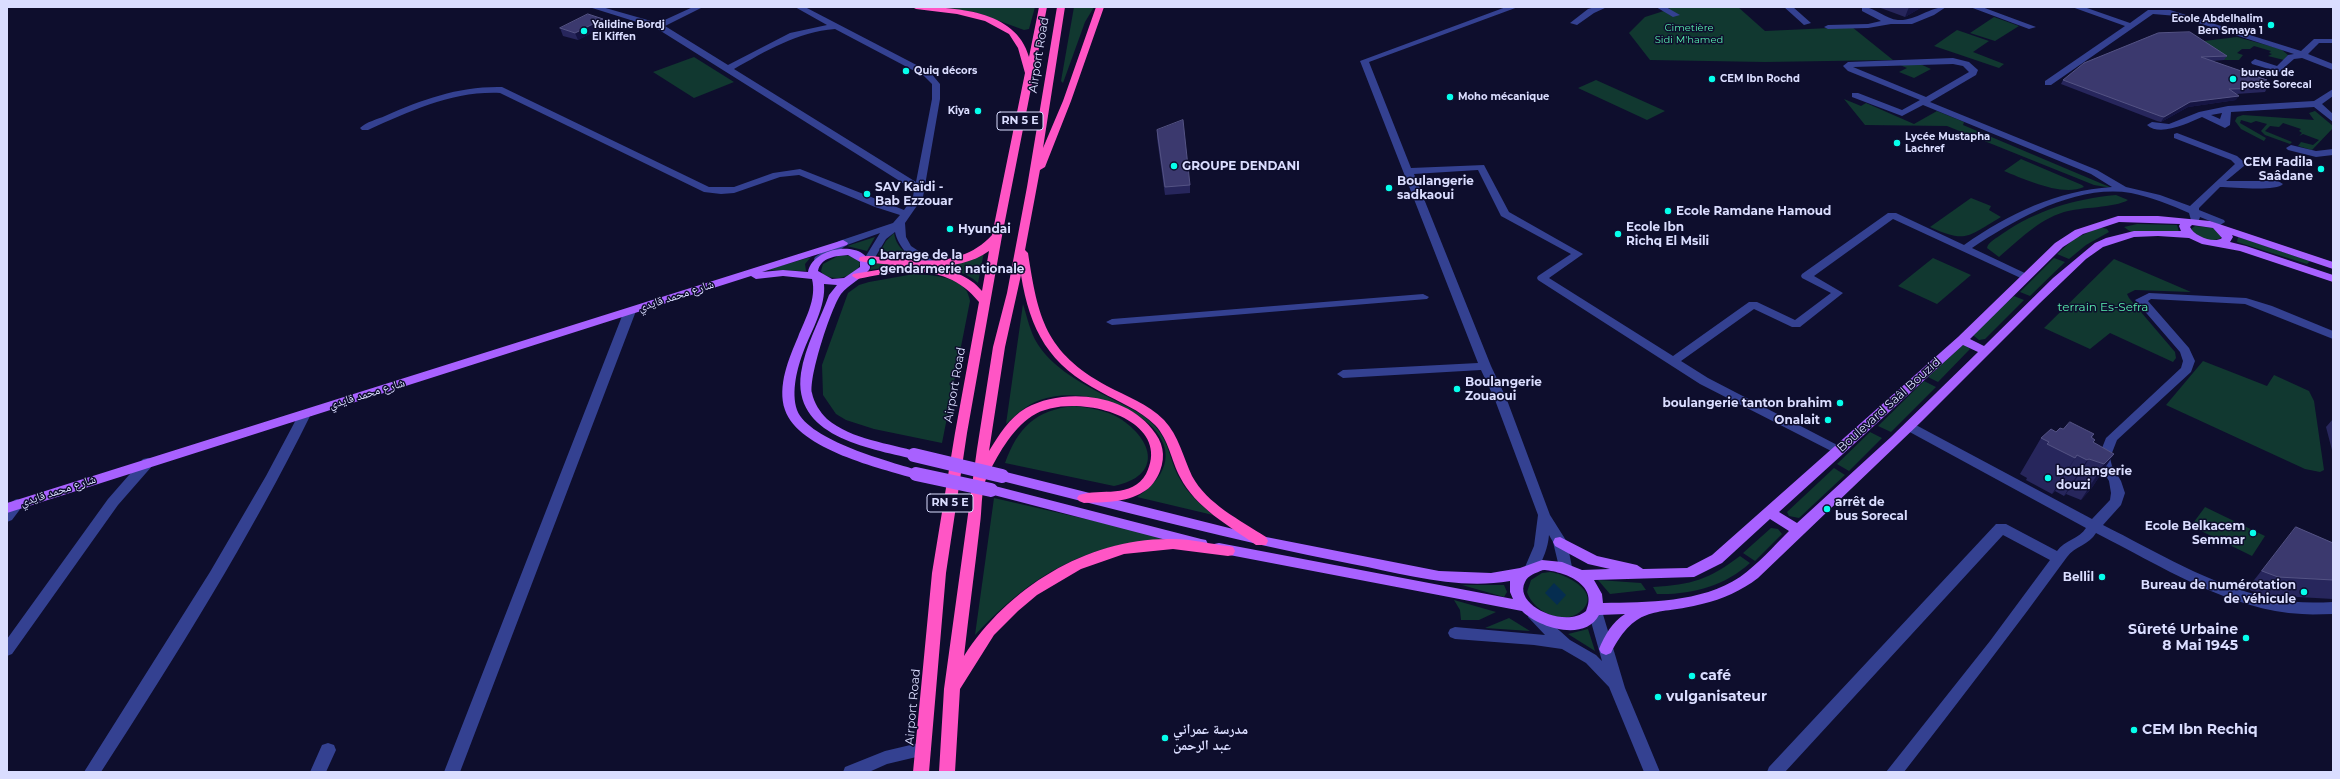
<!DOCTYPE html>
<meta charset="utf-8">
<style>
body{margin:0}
#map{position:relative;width:2340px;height:779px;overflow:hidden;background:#0e0e2d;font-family:Montserrat,sans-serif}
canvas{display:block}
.frame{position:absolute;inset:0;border:8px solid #daddff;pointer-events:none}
</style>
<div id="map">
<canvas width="2340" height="779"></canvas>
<div class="frame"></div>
</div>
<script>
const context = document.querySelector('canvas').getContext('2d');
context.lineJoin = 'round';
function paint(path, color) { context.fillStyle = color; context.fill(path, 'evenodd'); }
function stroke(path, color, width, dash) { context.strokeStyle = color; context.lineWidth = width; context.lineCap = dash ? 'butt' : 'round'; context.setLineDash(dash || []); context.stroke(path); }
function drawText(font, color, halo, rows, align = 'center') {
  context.font = font + ' Montserrat,"Noto Naskh Arabic",sans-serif'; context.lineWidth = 3; context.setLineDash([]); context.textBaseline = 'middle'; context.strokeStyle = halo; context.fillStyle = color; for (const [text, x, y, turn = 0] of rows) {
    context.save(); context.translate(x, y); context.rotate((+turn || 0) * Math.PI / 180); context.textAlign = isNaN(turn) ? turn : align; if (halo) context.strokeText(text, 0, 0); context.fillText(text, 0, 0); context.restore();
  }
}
const green = new Path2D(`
 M934,7h101l-6,22 -5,1 -49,-18z
 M1074,7h20l-9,15 -22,61 -2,-2z
 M1665,7h73l27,24 87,-4 41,33 -128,2 -115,-2 -21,-27 16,-16 25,-8z
 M1994,17l25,9 -24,15 -25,-8z
 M1957,30l32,11 -16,11 31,12 -5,4 -65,-22z
 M2237,37l44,12 7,6 -4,5 -16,-4 4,-2 -3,-1 2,-2 -17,-5 -4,3h-8l-5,4 6,2 -4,5h-15l-28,-18z
 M694,57l40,25 -40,16 -41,-26z
 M1920,64l11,5 -17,9 -15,-6 8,-4 -7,-3z
 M1596,80l69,31 -18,9 -69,-32z
 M1844,99l17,7 5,-3 48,21 23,-13 27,11 -1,3 149,63 -18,-3 -147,-59 -82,-1z
 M2315,111l18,15v2l-21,22 -14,-4 3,-4 12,3 6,-5 -16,-6 -4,2 3,-3 -3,-2 2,-2 -18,-6 -4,4 -9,-1 -5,5 27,11 -2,2 -25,-9 -4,-4 6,-7 -11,-3 -5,2 -10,-3 -1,3 26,15 -2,3 -23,-12 -6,-8 2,-4 6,-2 71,5 -5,-7z
 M2021,159l61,26 2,2c-22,10 -60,-8 -80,-16z
 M2116,195l12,5c-13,8 -48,7 -64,12 -26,8 -45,28 -65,45l-12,-9c1,-6 10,-10 15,-14 35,-24 72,-35 114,-39z
 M1971,198l20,8 -2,4 12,7c-33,19 -34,27 -71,10z
 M2137,224l40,1 2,7h-48l-7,-5z
 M2195,226l19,2 8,9c-9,7 -25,1 -31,-8z
 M2100,227l7,2 2,3 -23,13 -17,14 -12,-5 17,-15z
 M894,233c2,12 8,18 19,24l-35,-2 8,-14z
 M875,237l-8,14 -20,-5z
 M2238,237l72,24 -3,3 -70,-22z
 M984,252l-6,31c-22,-22 -79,-19 -108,-13l2,-5 6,-3 42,3z
 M838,256c8,-1 17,-1 22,7l-2,7c-11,7 -23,12 -35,4l-2,-3 2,-7z
 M811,257l-6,7 1,7 -40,-1z
 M1933,258l38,17 -34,29 -39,-18z
 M2054,258l11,4 -35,34 -10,-4z
 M2114,259l77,33 -56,-2 -8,4 2,4 46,54 1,6 -3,4 -63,-29 -20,16 -46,-21z
 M914,274c15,1 41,2 51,15 3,3 4,8 5,12l-28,142 -68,-14 -28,-9 -10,-6 -13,-19 -1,-30 26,-72 11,-8 10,-3z
 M2014,296l10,4 -39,39 -6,1 -5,-4 -1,-2z
 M1023,304c3,9 5,19 9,29 12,31 50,51 78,65 15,8 32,14 44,27 16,17 15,35 26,54 8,15 20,25 33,36l-76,-18c84,-57 -37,-120 -97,-97 -14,5 -23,14 -34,24z
 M1964,344l6,5 -32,33 -10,-5z
 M2203,361l64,25 7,-11 35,16 5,10 10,69 -4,2 -15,-3 -139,-64z
 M1924,381l12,6 -45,45 -13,-6z
 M1074,406c15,2 32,4 45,12 35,22 44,58 -5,68l-109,-23c13,-36 31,-53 69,-57z
 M1870,432l12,6 -33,33 -12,-7z
 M1834,468l11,7 -46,43 -10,-2 -2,-4z
 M994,498l179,41c-85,2 -141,35 -198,96z
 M2205,507l60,29 -13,20 -61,-30z
 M1771,528l7,1 4,5 -27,27 -12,-8z
 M1740,556l10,7c-25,23 -59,32 -93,31l-4,-7c38,-2 57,-8 87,-31z
 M1550,572c16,2 54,21 30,40 -18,14 -47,-1 -53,-20l4,-12 11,-7z
 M1598,580l43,3 5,7 -36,4z
 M1462,585h42l3,7 -3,5z
 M1454,600l42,12 -17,8h-18l-1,-10z
 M1509,618l21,13 -45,-3z
 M1588,629l7,22 -27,-17z`);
const water = new Path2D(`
 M1554,583l12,12 -9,10 -12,-12z`);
const minor = new Path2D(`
 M589,7h13l56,16 35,-16h10l-38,19 63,39 62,-32 37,-8 -32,-18h10l125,65 10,12v15l-17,98 -18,26 1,14 5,9 24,16 -1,2c-18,5 -36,-17 -39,-32l-9,7 -16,27 -4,1 -5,-3 19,-31 -33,12 -24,16h-8l-1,-2 1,-2 24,-16 54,-18 7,-8 -25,-8 -76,-32 -19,2 -46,16 -13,1 -17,-2 -204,-99c-48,-2 -89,18 -132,37h-6l-2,-2c6,-6 18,-9 25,-12 38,-17 75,-30 117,-29l207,100h25l39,-14 27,-4 104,41 9,-13 1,-7 -258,-162zM835,29l89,47 8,8v15l-16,83 -182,-113c32,-18 63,-37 101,-40z
 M1506,7h12l-149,55 42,106 73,-3 25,47 74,42 -34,24 124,78 76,-54h8l38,18 36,-27 -29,-15 -1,-2 1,-2 86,-61h8l68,32c46,-32 92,-54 148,-58l-21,-13 -168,-69 -21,11 -50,-19v-4h6l44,17 18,-10 -72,-29 -5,-5 5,-4 105,-4 16,4 9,8 -2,5 -46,27 167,68 29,17 34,8 30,11 45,-42 -4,-4 -57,-22v-4l3,-1 60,23 7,6v4l-18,15h52l5,3c-7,8 -51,3 -63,3l-21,21v2l25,10 1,2 -5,3 -20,-8 -1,3h-8l-2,-7c-18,-8 -38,-16 -58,-20 -55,-9 -115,26 -159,55l57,27 1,2 -5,3 -132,-61 -79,57 29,17 -43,34h-8l-38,-18 -73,52 27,17 135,70 2,3 -6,4 -139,-71 -162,-104 -1,-2 1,-2 33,-22 -70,-38 -23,-46 -64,4 77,192 16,34 43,115 17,27 5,25 -2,4 -5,1 -5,-1 -7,-29 -4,-7c-1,13 -6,24 -12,36l-5,1 -5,-1 -2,-4 9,-21 4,-31 -43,-115 -14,-30 -138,8 -6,-4 6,-4 135,-7 -118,-302zM1953,64l10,2 6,6 -43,25 -73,-30z
 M1595,7h12l-13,6 -17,12 -7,-2 18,-14z
 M1656,7h10l14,8 -7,2z
 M1784,7h9l18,16 -7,2z
 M1862,7c12,-1 23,12 36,13 18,1 31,-13 48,-13l-12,8 -22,9h-21l-23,4 -40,1 -4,-2 4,-2 40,-1 13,-3 -19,-10z
 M1970,7h12l54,20 -7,2z
 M2072,7h12l46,16 18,-13h22l131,41 13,-12h19v4h-14l-11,11 25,10v6l-31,-12 -8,1 -15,13 -27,-8 -1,-2 4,-3 22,7 11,-11 6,-1 -117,-38 -24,-2 -102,71h-6v-4l80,-55z
 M2333,89v7l-11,8 11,10v8l-19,-15 -83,5 -1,13 -5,3 -23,-11c-14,6 -42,20 -55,8l5,-3 17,2 30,-12 29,-6 86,-5zM2222,113l-2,6 -9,-4z
 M2291,145l25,6 17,-2v6l-17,2 -28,-7 -2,-2z
 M2149,293l97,5 26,8 61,25v8l-88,-35 -94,-5 -3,2 41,47 6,13 -4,11 -74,68 -7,18 2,8 9,15 4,12 -4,12 -18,20c54,27 107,60 167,73 20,5 42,5 63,4v12c-10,0 -20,1 -31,0 -71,-3 -143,-49 -206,-81 -7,12 -21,13 -29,24 -53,73 -108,144 -163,215h-18l104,-131 60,-81 -47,-25 -218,237h-18l2,-5 227,-243h10l51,27c8,-11 22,-12 29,-23l-180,-98 -2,-3 2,-3h8l178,95 18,-19 1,-7 -2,-12 -9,-15 -2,-8 8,-20 75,-70 2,-7 -3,-9 -45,-52z
 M1423,294l6,3 -2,2 -315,26 -6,-3 6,-3z
 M630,308l6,3 -176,461h-16l180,-461z
 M305,410l6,4c-61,124 -135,242 -210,358h-17l126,-200 56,-96 33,-62z
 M148,458l5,1 1,3 -1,3 -35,40 -106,149 -5,2v-17l101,-140 35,-40z
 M17,499l5,2 2,3 -12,16 -5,2c0,-10 -1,-19 10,-23z
 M1595,605l5,2 2,4 23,77 35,84h-16l-35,-85 -23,-24 -24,-14 -28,-4 -79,-6 -5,-2 -2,-4 2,-4 5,-2 90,8 -17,-18 2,-4 5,-2 5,2 30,27 26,15 6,6 -14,-50 2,-4z
 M923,742l6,2 2,5 -2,5 -42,10 -18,8h-26l2,-5 40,-16z
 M328,743l6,2 2,5 -10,22h-16l12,-27z`);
const major = new Path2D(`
 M2118,216h40l52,5 123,41v7l-101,-34 1,2 -3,5 16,4 87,29v7l-93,-31 -38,-7 -13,-6 -31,-2 -24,1 -31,10 -17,12 -46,44 -118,118 -164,157c-17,13 -35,21 -56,26 -46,12 -65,-1 -91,49l-5,2 -5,-2 -2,-4c6,-14 13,-27 26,-35l-26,1c-14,27 -60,13 -77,-4l-303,-58 -5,-1 -2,-4 2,-4 5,-1 294,56 -3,-7v-11c-53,9 -106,-7 -158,-17 -118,-23 -234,-54 -350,-83l-5,-2 -1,-3 1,-3 5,-2 259,65 178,35 52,2 29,-5 22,-8 20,2 20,8 28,-1 -22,-5 -33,-18 -2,-4 2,-4 5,-1 37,19 40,9 6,4 44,-1 25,-13 246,-218 97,-94 20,-13zM2119,222l61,2 -1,2 2,5h-47l-28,7 -11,5 -42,35 -69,68 -14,-7 93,-92 20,-13zM2192,225l21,3 9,10c-8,6 -28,-2 -32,-11zM1963,345l15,7 -87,85 -94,86 -18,-11zM1770,519l19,12c-16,16 -31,33 -49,46 -39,26 -93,25 -137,26l-1,-9 -8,-14 100,-3 28,-14zM1543,570c20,1 56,14 43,41 -21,18 -73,-6 -61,-29 3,-7 11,-9 18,-12z
 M843,240l5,3 -1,2 -85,27 21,-2 25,2c5,-27 62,-33 62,-4l-1,2c-9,10 -20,14 -28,24 -10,14 -32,82 -29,99 2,10 8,19 15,26 25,21 62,24 91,33l2,3 -6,4c-47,-11 -122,-23 -113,-86 4,-27 19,-53 28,-78l8,-10 -13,-1c2,22 -12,46 -20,66 -7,18 -13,42 -7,60 12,31 94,52 124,61l1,3 -1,3 -5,2c-36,-11 -117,-29 -131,-69 -8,-24 4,-52 13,-73 7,-18 19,-38 14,-58l-29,-3 -27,3 -5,-3 -744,237v-10zM848,255l12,7v5l-16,11 -12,1 -14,-8c3,-14 18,-15 30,-16z
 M991,485l210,54 5,1 2,4 -2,4 -5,1 -215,-56 -2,-3 2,-3z`);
const highway = new Path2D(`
 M912,7c41,0 104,2 117,50l10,-50h8l-45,229 -35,197 -21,140 -17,199h-16l19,-199 23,-140 24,-131c-32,-40 -77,-32 -122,-23l-5,-3 1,-2 49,-8 -38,-4 -4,-1 -1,-2 1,-2c10,-3 21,1 31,1 38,4 73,7 101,-23l33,-162 -7,-25 -9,-14 -24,-13 -28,-7 -41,-5zM989,251l-7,40c-13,-16 -32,-21 -51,-24 20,-1 42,-4 58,-16z
 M1057,7h8l-22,141 20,-47 33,-94h8l-33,94 -26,66 -5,3 -15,80 3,3c10,65 17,99 79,133 19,10 41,18 57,34 15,16 19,37 28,56 15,28 48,44 74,61l2,4 -2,4h-10c-28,-20 -60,-37 -76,-68 -9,-17 -11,-37 -25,-52 -15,-15 -36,-23 -54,-33 -52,-27 -71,-61 -80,-117l-16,72 -16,104c10,-16 20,-33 37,-43 38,-21 99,-14 126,21 11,13 14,26 8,42 -3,8 -9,17 -17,21 -17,11 -40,10 -59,11l-5,-2 -2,-3 2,-3c22,-7 53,4 67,-21 30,-58 -76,-84 -114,-58 -21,14 -35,40 -46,63 -5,12 -4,32 -6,45 -5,44 -11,88 -16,132 44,-69 125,-119 209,-117 19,0 37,5 55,7l5,1 2,4 -2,4 -5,1 -55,-7 -49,5 -43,15 -44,26 -19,16 -24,24 -34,54 -5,83h-16l5,-83 33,-240 16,-102 14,-54 20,-106z`);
const majorBridgeFar1 = new Path2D(`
 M914,455l4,1`);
const majorBridge = new Path2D(`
 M914,455l88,21
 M916,474l75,16`);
const wall = new Path2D(`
 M1878,7h44l-17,10z
 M605,26l-27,14 -15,-4 -3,-8z
 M2190,32l37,24 -3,4 -12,1 55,19 -3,5h-1l4,3 -2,4 -29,2v6l-48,7 -27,15 -4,-1 -96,-37 2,-4z
 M1157,130l33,55v8l-25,2 -8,-57z
 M2333,419v35l-7,-27z
 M2063,429l31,5 -2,4 3,2 -2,3 21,11 -23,35 -10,11 -15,-6 -2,2 -9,-5 -3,3 -26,-14 1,-2 -7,-4 21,-36z
 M2296,527l37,16v56l-70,-4 -16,-6z`);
const shadedWall = new Path2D(`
 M1909,7h13l-17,10z
 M603,19l2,7 -27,14 -3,-7z
 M2239,96l-3,4 -48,7 -27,15 3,-5 26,-15z
 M2114,454l-23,35 -10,11 23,-36z
 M2077,455l-22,36 -3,3 23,-36z
 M2089,459l-23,35 -2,2 23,-36z`);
const building = new Path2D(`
 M588,14l15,5 -28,14 -15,-5z
 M2190,32l37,24 -26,1 66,23 -10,1 10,7 -38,1 10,7 -49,6 -26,15 -4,-1 -97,-36 21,-17 74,-30z
 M1183,120l7,65 -25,2 -8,-57z
 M2070,422l24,12 -3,3 4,3 -2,2 21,12 -10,10 -15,-5 -2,1 -10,-5 -2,3 -28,-14 2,-2 -8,-4 10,-9 5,3 4,-4 3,1z
 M2296,527l37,16v37l-55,-3 -16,-6z`);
const markers = [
 [2271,25,4,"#06ffec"],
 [584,31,4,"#06ffec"],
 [906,71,4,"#06ffec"],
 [1712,79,4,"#06ffec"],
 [2233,79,4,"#06ffec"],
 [1450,97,4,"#06ffec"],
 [978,111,4,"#06ffec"],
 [1897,143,4,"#06ffec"],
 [1174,166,4,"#06ffec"],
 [2321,169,4,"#06ffec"],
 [1389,188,4,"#06ffec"],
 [867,194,4,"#06ffec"],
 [1668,211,4,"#06ffec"],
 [950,229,4,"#06ffec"],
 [1618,234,4,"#06ffec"],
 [872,262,4,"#06ffec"],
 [1457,389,4,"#06ffec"],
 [1840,403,4,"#06ffec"],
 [1828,420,4,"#06ffec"],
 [2048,478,4,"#06ffec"],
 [1827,509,4,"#06ffec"],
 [2253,533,4,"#06ffec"],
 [2102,577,4,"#06ffec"],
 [2304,592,4,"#06ffec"],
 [2246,638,4,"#06ffec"],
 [1692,676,4,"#06ffec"],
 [1658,697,4,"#06ffec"],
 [2134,730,4,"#06ffec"],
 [1165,738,4,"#06ffec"]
];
const farPoinames = [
 ["Ecole Abdelhalim",2263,19,"right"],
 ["Ben Smaya 1",2263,31,"right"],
 ["Yalidine Bordj",592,25],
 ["El Kiffen",592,37],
 ["Quiq décors",914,71],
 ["bureau de",2241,73],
 ["poste Sorecal",2241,85],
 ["CEM Ibn Rochd",1720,79],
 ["Moho mécanique",1458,97],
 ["Kiya",970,111,"right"],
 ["Lycée Mustapha",1905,137],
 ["Lachref",1905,149]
];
const farParknames = [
 ["Cimetière",1689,28],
 ["Sidi M'hamed",1689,40]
];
const shields = [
 [1020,121,46],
 [950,503,46]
];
const shieldNames = [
 ["RN 5 E",1020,121],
 ["RN 5 E",950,503]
];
const streetNames = [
 ["Airport Road",1039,55,-81],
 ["شارع محمد قايدي",676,296,-18],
 ["Airport Road",955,385,-80],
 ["شارع محمد قايدي",367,394,-17],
 ["Boulevard Saâl Bouzid",1889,405,-42],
 ["شارع محمد قايدي",58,491,-18],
 ["Airport Road",913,707,-85]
];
const poiNames = [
 ["CEM Fadila",2313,162,"right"],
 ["Saâdane",2313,176,"right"],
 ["GROUPE DENDANI",1182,166],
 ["Boulangerie",1397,181],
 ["sadkaoui",1397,195],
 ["SAV Kaïdi -",875,187],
 ["Bab Ezzouar",875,201],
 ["Ecole Ramdane Hamoud",1676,211],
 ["Ecole Ibn",1626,227],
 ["Richq El Msili",1626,241],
 ["Hyundai",958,229],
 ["barrage de la",880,255],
 ["gendarmerie nationale",880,269],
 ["Boulangerie",1465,382],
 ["Zouaoui",1465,396],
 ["boulangerie tanton brahim",1832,403,"right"],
 ["Onalait",1820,420,"right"],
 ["boulangerie",2056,471],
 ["douzi",2056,485],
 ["arrêt de",1835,502],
 ["bus Sorecal",1835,516],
 ["Ecole Belkacem",2245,526,"right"],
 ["Semmar",2245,540,"right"],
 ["Bellil",2094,577,"right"],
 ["Bureau de numérotation",2296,585,"right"],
 ["de véhicule",2296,599,"right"]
];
const parkNames = [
 ["terrain Es-Sefra",2103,307]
];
const nearPoinames = [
 ["Sûreté Urbaine",2238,630,"right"],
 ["8 Mai 1945",2238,646,"right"],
 ["café",1700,676],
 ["vulganisateur",1666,697],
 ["مدرسة عمراني",1173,730],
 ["عبد الرحمن",1173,746],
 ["CEM Ibn Rechiq",2142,730]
];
paint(green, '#113830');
paint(water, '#052d50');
paint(minor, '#344191');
paint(major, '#a861ff');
paint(highway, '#ff55c5');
stroke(majorBridgeFar1, '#a861ff', 12);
stroke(majorBridge, '#a861ff', 14);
paint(wall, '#27265c');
paint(shadedWall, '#151442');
paint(building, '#3b396e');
stroke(building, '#545384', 1);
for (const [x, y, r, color] of markers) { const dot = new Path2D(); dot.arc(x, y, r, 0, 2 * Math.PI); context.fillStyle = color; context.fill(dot); stroke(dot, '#0e0e2d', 1.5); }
drawText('bold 10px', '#daddff', '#0e0e2d', farPoinames, 'left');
drawText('10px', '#58edae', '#0e0e2d', farParknames);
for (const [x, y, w] of shields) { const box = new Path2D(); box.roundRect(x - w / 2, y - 9, w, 18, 3); context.fillStyle = '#0e0e2d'; context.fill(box); stroke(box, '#daddff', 1); }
drawText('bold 11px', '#daddff', null, shieldNames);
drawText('12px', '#daddff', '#0e0e2d', streetNames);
drawText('bold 12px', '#daddff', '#0e0e2d', poiNames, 'left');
drawText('12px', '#58edae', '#0e0e2d', parkNames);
drawText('bold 14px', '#daddff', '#0e0e2d', nearPoinames, 'left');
</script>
